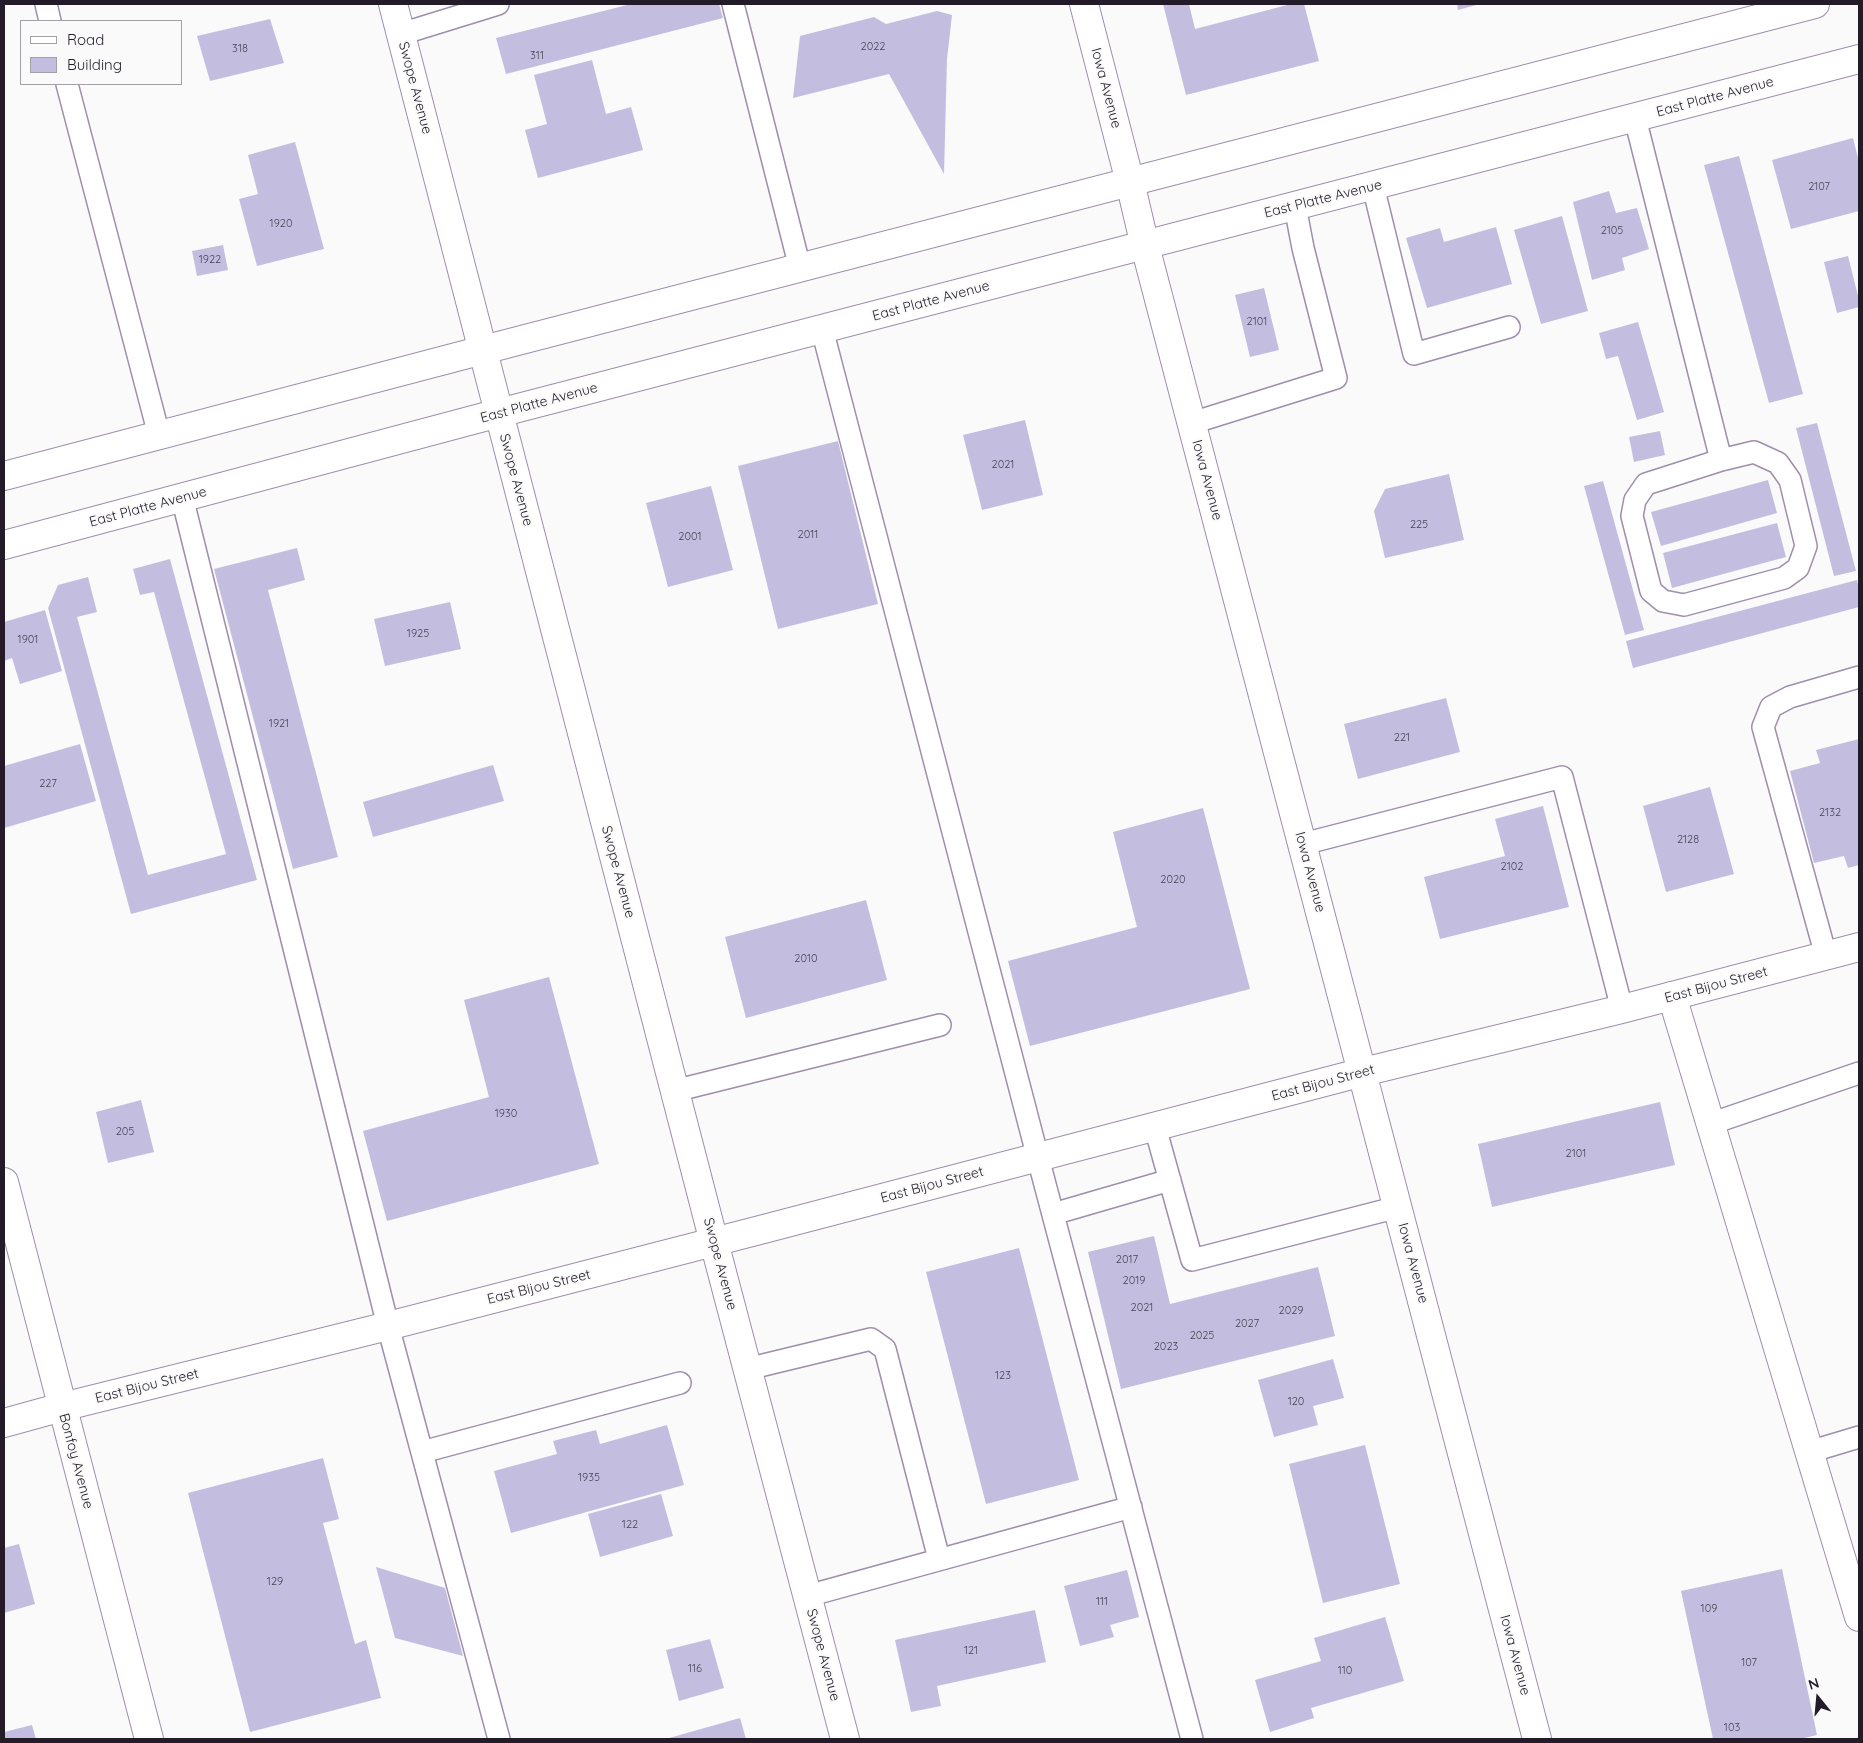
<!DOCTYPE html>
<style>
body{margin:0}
#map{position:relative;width:1863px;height:1743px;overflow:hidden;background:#fafafa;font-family:Quicksand,sans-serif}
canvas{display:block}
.frame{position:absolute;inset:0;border:5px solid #231c28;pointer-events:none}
.legend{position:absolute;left:20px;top:20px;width:162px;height:65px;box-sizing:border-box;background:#fafafa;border:1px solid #a4a1a6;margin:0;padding:6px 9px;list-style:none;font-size:15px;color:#231c28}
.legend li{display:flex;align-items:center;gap:10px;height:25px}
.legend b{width:25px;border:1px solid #a4a1a6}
.north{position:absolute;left:1793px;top:1673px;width:50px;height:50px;-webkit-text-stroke:4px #fafafa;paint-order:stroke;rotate:343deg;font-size:14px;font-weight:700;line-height:20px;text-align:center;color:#231c28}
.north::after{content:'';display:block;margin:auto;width:18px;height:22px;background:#231c28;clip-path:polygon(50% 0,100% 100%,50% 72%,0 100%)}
</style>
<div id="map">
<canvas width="1863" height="1743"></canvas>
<div class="frame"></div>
<ul class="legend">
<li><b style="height:6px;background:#fff"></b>Road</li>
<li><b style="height:14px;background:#c3bee0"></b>Building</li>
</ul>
<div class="north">N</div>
</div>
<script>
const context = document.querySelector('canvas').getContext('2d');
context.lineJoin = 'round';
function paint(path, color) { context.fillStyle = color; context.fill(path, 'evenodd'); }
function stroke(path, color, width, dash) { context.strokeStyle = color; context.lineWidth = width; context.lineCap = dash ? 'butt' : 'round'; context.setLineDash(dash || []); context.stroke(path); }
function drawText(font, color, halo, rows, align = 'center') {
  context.font = font + ' Quicksand,sans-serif'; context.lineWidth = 4; context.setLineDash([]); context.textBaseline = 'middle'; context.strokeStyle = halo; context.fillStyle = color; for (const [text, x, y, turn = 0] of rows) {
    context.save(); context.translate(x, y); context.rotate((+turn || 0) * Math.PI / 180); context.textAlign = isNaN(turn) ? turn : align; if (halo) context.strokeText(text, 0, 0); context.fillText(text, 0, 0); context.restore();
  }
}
const building = new Path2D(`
 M631,4h88l4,14 -217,56 -10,-36z
 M1163,4h26l6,25 96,-25h13l15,57 -133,34z
 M1457,4h23l-22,6z
 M937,11l15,4 -5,44 -3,115 -55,-100 -96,24 7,-62 74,-19 12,7z
 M270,19l14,44 -74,18 -13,-45z
 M592,60l14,54 25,-7 12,43 -105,28 -13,-48 22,-6 -13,-49z
 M1853,138l6,24v49l-68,18 -19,-69z
 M295,142l29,107 -67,17 -18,-67 19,-5 -10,-39z
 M1739,156l64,238 -34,9 -65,-238z
 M1609,191l7,22 21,-5 12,41 -27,9 3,12 -33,10 -19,-78z
 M1562,216l26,95 -47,13 -27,-94z
 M1496,227l16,57 -85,24 -21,-70 34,-10 4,14z
 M223,245l5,25 -31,6 -5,-25z
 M1848,256l11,44v7l-22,6 -13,-51z
 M1264,288l15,62 -29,7 -15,-62z
 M1638,322l26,90 -27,8 -19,-64 -12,3 -7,-26z
 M1025,420l18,75 -61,15 -19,-75z
 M1817,423l39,148 -22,5 -38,-148z
 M1660,431l5,24 -31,7 -5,-25z
 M838,441l40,163 -100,25 -40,-163z
 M1449,474l15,66 -79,18 -11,-47 11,-22z
 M1768,480l9,33 -116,33 -10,-34z
 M1603,481l41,149 -19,5 -41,-149z
 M711,486l22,84 -65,17 -22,-84z
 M1777,523l9,34 -114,31 -9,-35z
 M297,548l8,32 -37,10 70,267 -45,12 -79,-300z
 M170,559l87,321 -126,34 -83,-306 10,-23 30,-8 9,35 -20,5 71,258 78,-21 -72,-262 -14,3 -7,-26z
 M1857,580l2,9v18l-226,61 -7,-27z
 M450,602l11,47 -76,17 -11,-47z
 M45,610l17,61 -42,13 -8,-26 -8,3v-39z
 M1446,698l14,54 -102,27 -14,-55z
 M1859,739v126l-11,3 -4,-12 -30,7 -24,-92 30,-8 -4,-13z
 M80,744l16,57 -92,27v-62z
 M493,765l11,36 -131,36 -10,-35z
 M1710,787l24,87 -68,18 -23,-86z
 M1543,806l26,101 -129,32 -16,-62 81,-21 -10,-37z
 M1203,808l47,181 -220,57 -22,-85 129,-34 -24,-95z
 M866,900l21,80 -141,38 -21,-81z
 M549,977l50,187 -212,57 -24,-90 126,-34 -25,-97z
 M141,1100l13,52 -46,11 -12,-51z
 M1660,1102l15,63 -183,42 -14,-63z
 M1154,1236l16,68 148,-37 17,69 -214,53 -33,-137z
 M1019,1248l60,232 -93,24 -60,-232z
 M1333,1359l11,39 -31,8 5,19 -44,12 -16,-57z
 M667,1425l17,60 -173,48 -17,-62 63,-17 -4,-13 43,-11 4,14z
 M1365,1445l35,139 -77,19 -34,-139z
 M323,1458l16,61 -16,4 32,121 11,-4 15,58 -131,34 -62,-239z
 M661,1494l12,42 -73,21 -12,-43z
 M19,1544l16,60 -31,9v-65z
 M376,1567l69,21 18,68 -68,-18z
 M1782,1569l35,166 -17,4h-87l-32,-148z
 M1127,1570l12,47 -29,8 4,12 -34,9 -16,-60z
 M1035,1610l11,52 -109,24 4,20 -30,6 -16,-72z
 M1385,1617l19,64 -93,27 3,10 -44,14 -15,-52 66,-19 -7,-23z
 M710,1639l14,49 -45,13 -13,-51z
 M740,1718l6,21h-76l-1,-1z
 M32,1725l4,14h-32v-7z`);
const lane = new Path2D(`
 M46,4l4,17
 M733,4l67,264
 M401,34l97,-30
 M67,84l92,351
 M1635,118l86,342 33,-8 24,11 12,17 16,66 -8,22 -14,10 -100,27 -21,-4 -12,-10 -19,-75 3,-16 11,-16 75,-24
 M1373,186l41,168 95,-27
 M822,329l216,829 154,581
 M1192,423l144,-45 -33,-130 -8,-42
 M182,497l206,829 111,413
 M1303,844l259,-67 60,232
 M1826,956l-63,-229 8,-20 19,-10 69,-20
 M674,1091l266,-66
 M1710,1124l149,-51
 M1155,1127l37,133 206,-53
 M1053,1214l117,-34
 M747,1369l124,-30 14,10 54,210
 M422,1452l258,-69
 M1809,1452l50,-15
 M807,1596l324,-89`);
const street = new Path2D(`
 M393,4l321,1238 131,497
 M1084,4l46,178 15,64 392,1493
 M1672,996l187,621
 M4,1182l145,557`);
const secondary = new Path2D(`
 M4,1423l58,-16 326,-81 372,-96 603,-158 259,-63 237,-62`);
const primary = new Path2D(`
 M4,476l479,-126 1332,-346
 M4,545l495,-132 1360,-354`);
const numberNames = [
 ["2022",873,47],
 ["318",240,49],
 ["311",537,56],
 ["2107",1819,187],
 ["1920",281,224],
 ["2105",1612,231],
 ["1922",210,260],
 ["2101",1257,322],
 ["2021",1003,465],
 ["225",1419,525],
 ["2011",808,535],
 ["2001",690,537],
 ["1925",418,634],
 ["1901",28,640],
 ["1921",279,724],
 ["221",1402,738],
 ["227",48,784],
 ["2132",1830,813],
 ["2128",1688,840],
 ["2102",1512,867],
 ["2020",1173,880],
 ["2010",806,959],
 ["1930",506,1114],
 ["205",125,1132],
 ["2101",1576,1154],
 ["2017",1127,1260],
 ["2019",1134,1281],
 ["2021",1142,1308],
 ["2029",1291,1311],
 ["2027",1247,1324],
 ["2025",1202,1336],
 ["2023",1166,1347],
 ["123",1003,1376],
 ["120",1296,1402],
 ["1935",589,1478],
 ["122",630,1525],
 ["129",275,1582],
 ["111",1102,1602],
 ["109",1709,1609],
 ["121",971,1651],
 ["107",1749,1663],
 ["116",695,1669],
 ["110",1345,1671],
 ["103",1732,1728]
];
const streetNames = [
 ["Swope Avenue",415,88,75],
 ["Iowa Avenue",1106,88,75],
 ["East Platte Avenue",1715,97,-15],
 ["East Platte Avenue",1323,199,-14],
 ["East Platte Avenue",931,301,-15],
 ["East Platte Avenue",539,403,-15],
 ["Swope Avenue",516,480,75],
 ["Iowa Avenue",1207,480,75],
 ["East Platte Avenue",148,507,-15],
 ["Swope Avenue",618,872,75],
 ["Iowa Avenue",1310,872,75],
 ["East Bijou Street",1716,985,-15],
 ["East Bijou Street",1323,1083,-15],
 ["East Bijou Street",932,1185,-15],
 ["Iowa Avenue",1413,1263,75],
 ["Swope Avenue",720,1264,75],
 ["East Bijou Street",539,1287,-14],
 ["East Bijou Street",147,1386,-14],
 ["Bonfoy Avenue",76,1461,75],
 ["Swope Avenue",823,1655,75],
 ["Iowa Avenue",1515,1655,75]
];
paint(building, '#c3bee0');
stroke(lane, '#9e8eab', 24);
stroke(street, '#9e8eab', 30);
stroke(secondary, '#9e8eab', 30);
stroke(primary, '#9e8eab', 30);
stroke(lane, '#fff', 21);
stroke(street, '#fff', 28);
stroke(secondary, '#fff', 28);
stroke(primary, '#fff', 28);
drawText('11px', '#4b4456', null, numberNames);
drawText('14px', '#231c28', '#fafafa', streetNames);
</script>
